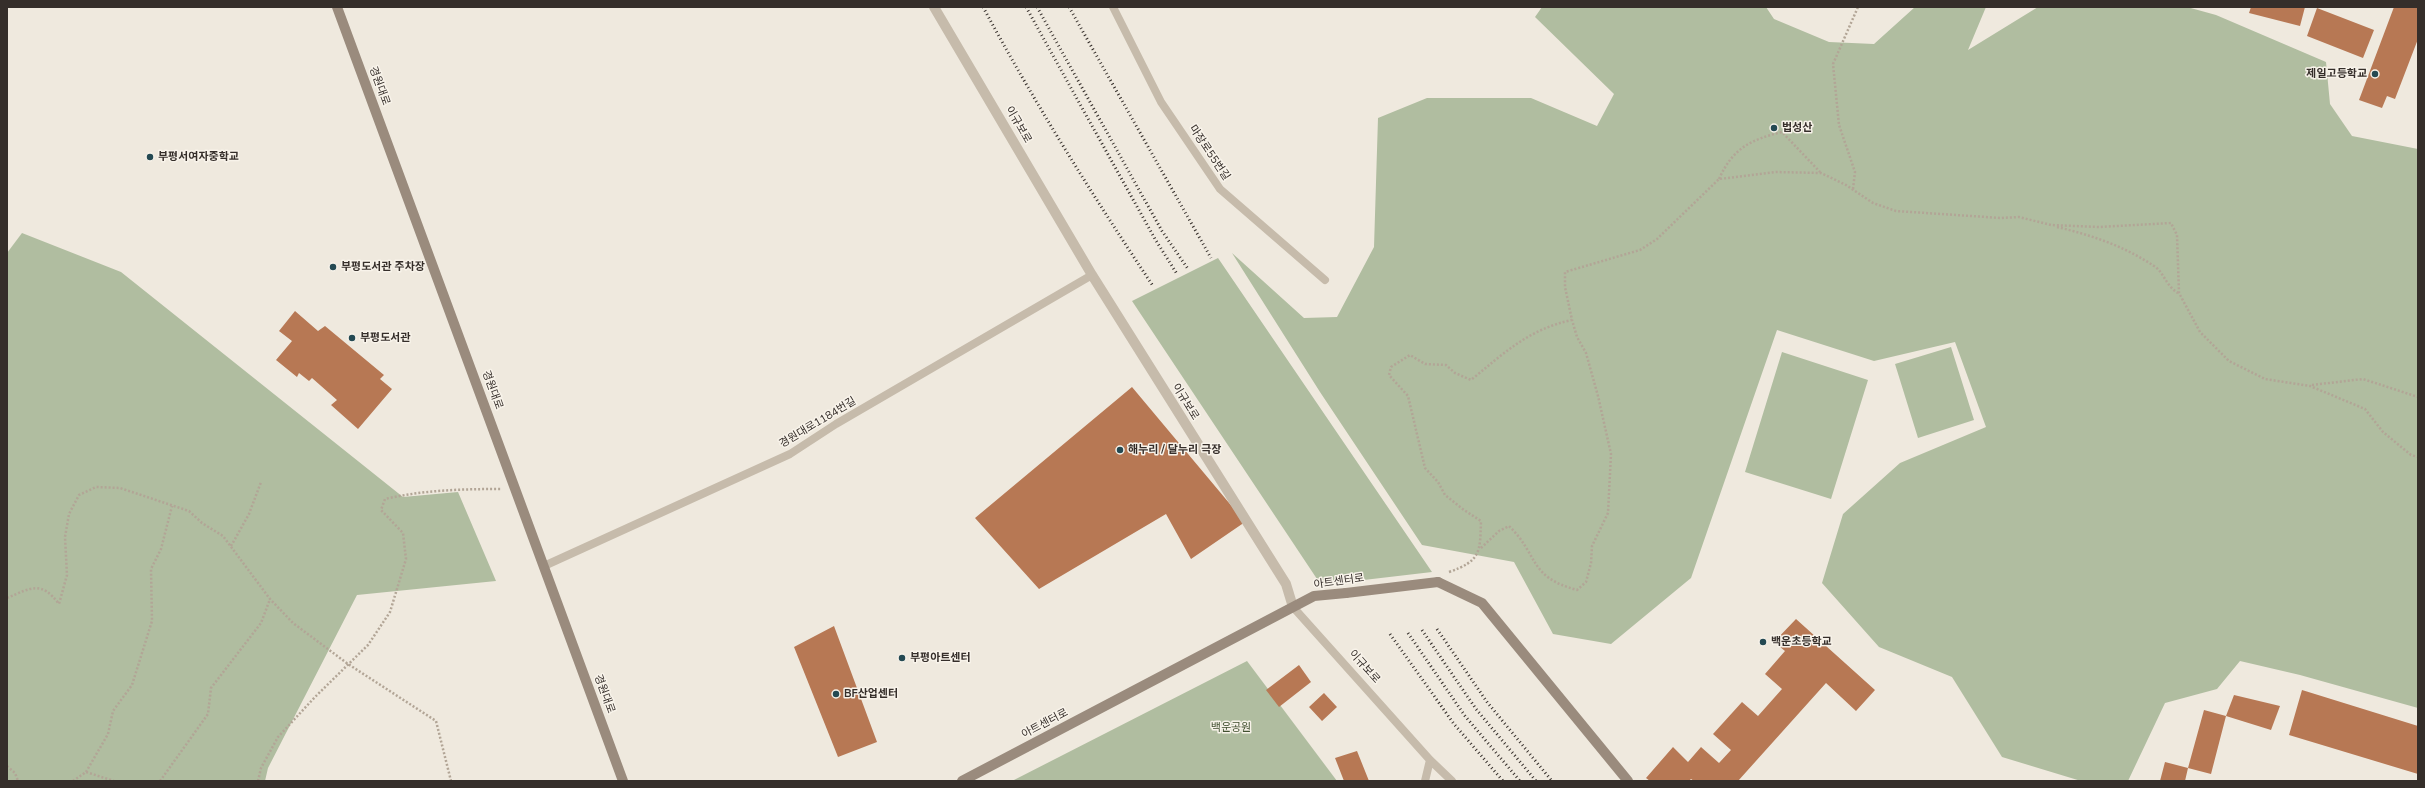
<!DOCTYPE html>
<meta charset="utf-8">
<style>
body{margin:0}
#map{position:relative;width:2425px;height:788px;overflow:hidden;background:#efe9de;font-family:"Nunito Sans",sans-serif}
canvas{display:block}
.frame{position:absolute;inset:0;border:8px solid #352e2a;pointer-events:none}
</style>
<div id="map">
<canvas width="2425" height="788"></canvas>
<div class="frame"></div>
</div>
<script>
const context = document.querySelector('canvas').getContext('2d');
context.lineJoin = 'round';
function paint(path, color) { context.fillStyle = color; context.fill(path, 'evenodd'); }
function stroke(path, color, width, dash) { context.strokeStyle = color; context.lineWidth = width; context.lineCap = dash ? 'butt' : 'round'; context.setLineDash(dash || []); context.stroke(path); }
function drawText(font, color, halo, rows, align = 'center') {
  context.font = font + ' "Nunito Sans","Noto Sans KR",sans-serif'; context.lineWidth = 3; context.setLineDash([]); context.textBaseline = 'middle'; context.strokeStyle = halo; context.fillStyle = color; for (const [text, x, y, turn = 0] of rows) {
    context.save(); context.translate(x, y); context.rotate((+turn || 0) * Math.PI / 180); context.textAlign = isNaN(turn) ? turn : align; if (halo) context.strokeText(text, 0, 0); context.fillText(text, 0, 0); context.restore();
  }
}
const green = new Path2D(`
 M1542,7h224l8,12 55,23 45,2 41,-37h71l-18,43 70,-43h149l29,8 110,47 4,42 22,32 66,13v559l-118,-33 -60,-14 -23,28 -52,14 -37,78h-47l-79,-24 -50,-80 -73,-30 -57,-64 21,-69 57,-51 86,-36 -31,-85 -81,19 -97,-31 -86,248 -80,66 -58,-10 -39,-72 -92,-17 -102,-153 -88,-139 72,65 33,-1 37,-70 4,-129 49,-20h104l66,28 17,-32 -79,-77z
 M22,233l99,39 282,225 55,-5 38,89 -139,14 -89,173 -3,13h-258v-528z
 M1218,258l214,314 -111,13 -189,-284z
 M1951,347l23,73 -56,18 -23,-74z
 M1782,352l86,28 -37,119 -86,-27z
 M1247,661l90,120h-325z`);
const building = new Path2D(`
 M2251,7h54l-5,19 -51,-13z
 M2394,7h24v32l-23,60 -8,-3 -5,12 -23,-8z
 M2317,8l57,22 -11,28 -56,-22z
 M295,311l23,20 7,-5 59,49 -4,4 12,10 -34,40 -27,-24 6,-5 -25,-22 -3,3 -10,-8 -2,4 -21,-17 16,-19 -13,-10z
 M1132,387l113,135 -54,37 -25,-45 -127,75 -64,-71z
 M1796,619l79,71 -19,21 -30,-28 -88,98h-44l-3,-2 -2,2h-39l-4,-3 27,-31 15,15 13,-15 18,16 12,-13 -18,-16 29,-32 16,14 24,-27 -17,-15 20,-23 -11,-9z
 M834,626l43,116 -39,15 -44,-110z
 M1299,665l12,17 -32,25 -13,-17z
 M2302,690l116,36v48l-129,-39z
 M1324,693l13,14 -15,14 -13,-14z
 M2234,695l46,11 -9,24 -45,-14z
 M2204,710l22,6 -15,58 -23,-6z
 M1357,751l12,30h-25l-9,-23z
 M2165,762l23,6 -3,13h-25z`);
const path = new Path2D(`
 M1719,179c14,-31 31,-39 63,-47l38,40
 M1853,189l2,-17 -16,-47 -6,-61 25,-57
 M2057,227c34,8 67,19 97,39 10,6 11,19 24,27
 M2312,385l51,-6 55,18
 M231,546l18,-32 12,-32
 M1481,548l18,-17 10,-5c30,29 19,51 68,64l9,-8 5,-19 1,-17 16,-33 3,-59 -13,-58 -12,-43 -9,-16 -5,-17
 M1449,572c32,-11 31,-20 32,-51l-17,-11 -19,-15 -7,-13 -13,-14 -17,-72 -19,-21 2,-8 19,-12 15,9 21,1 9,8 16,7c33,-27 58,-51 101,-60l-7,-33v-15l75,-22 17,-11 62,-60 57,-7 45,1 25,12 27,18 23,8 105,7 18,-1 32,8 48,2 72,-4 6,12 2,58 21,39 29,29 36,18 45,7 55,23 18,23 28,23 7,2
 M7,598c24,-10 34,-18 52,6l8,-29 -2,-38 4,-23 10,-19 17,-8 24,1 69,23 13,12 21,13 47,63 23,24 55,41 88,57 15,60
 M7,766l8,7 3,8
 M86,772l22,-38 5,-23 19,-26 20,-64 -1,-52 10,-20 11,-43
 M73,781l13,-9 28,9
 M160,781l48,-67 3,-26 50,-65 9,-24
 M258,781l3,-13 17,-31 37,-40 53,-52 22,-33 16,-53 -3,-26 -22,-23 4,-11c39,-9 77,-10 117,-10`);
const lane = new Path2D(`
 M1113,7l48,95 59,87 105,91
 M544,566l246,-112 46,-30 256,-149
 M1293,607l137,153 22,21
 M1425,781l5,-21`);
const street = new Path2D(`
 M934,7l158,268 194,309 7,23`);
const secondary = new Path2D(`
 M337,7l286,774
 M1438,582l44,21 146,178
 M962,781l352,-185 32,-3`);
const rail = new Path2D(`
 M983,7c51,95 110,189 170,279
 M1026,7l129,232 22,35
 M1037,7l125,224 26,38
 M1069,7l142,251
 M1437,629l50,73 65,79
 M1422,630l54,79 60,72
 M1408,633l57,83 55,65
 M1390,634l64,90 49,57`);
const secondaryBridge = new Path2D(`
 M1346,593l92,-11`);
const markers = [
 [2375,74,4,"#244952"],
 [1774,128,4,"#244952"],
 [150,157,4,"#244952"],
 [333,267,4,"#244952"],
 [352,338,4,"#244952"],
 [1120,450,4,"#244952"],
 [1763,642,4,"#244952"],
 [902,658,4,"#244952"],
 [836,694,4,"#244952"]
];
const poiNames = [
 ["제일고등학교",2367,74,"right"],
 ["법성산",1782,128],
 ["부평서여자중학교",158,157],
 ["부평도서관 주차장",341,267],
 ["부평도서관",360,338],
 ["해누리 / 달누리 극장",1128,450],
 ["백운초등학교",1771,642],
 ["부평아트센터",910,658],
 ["BF산업센터",844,694]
];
const streetNames = [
 ["경원대로",379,86,70],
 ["이규보로",1018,125,60],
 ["마장로55번길",1209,153,56],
 ["경원대로",492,390,70],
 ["이규보로",1185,402,58],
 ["경원대로1184번길",818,423,-31],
 ["아트센터로",1339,582,-8],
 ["이규보로",1364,667,48],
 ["경원대로",604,694,70],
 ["아트센터로",1045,724,-28]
];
const parkNames = [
 ["백운공원",1231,728]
];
paint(green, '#b0bda0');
paint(building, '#b77854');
stroke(path, '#b2a596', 2.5, [2, 2]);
stroke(lane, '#c6bbab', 8);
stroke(street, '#c6bbab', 10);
stroke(secondary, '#9a8b7d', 10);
stroke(rail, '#352e2a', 3, [1, 3]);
stroke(secondaryBridge, '#9a8b7d', 10);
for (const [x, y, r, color] of markers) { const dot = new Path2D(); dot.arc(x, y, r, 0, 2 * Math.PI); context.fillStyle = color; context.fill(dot); stroke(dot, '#f8f3ea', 1.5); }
drawText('bold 11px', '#352e2a', '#f8f3ea', poiNames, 'left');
drawText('11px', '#352e2a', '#f8f3ea', streetNames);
drawText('11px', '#415030', '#f8f3ea', parkNames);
</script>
